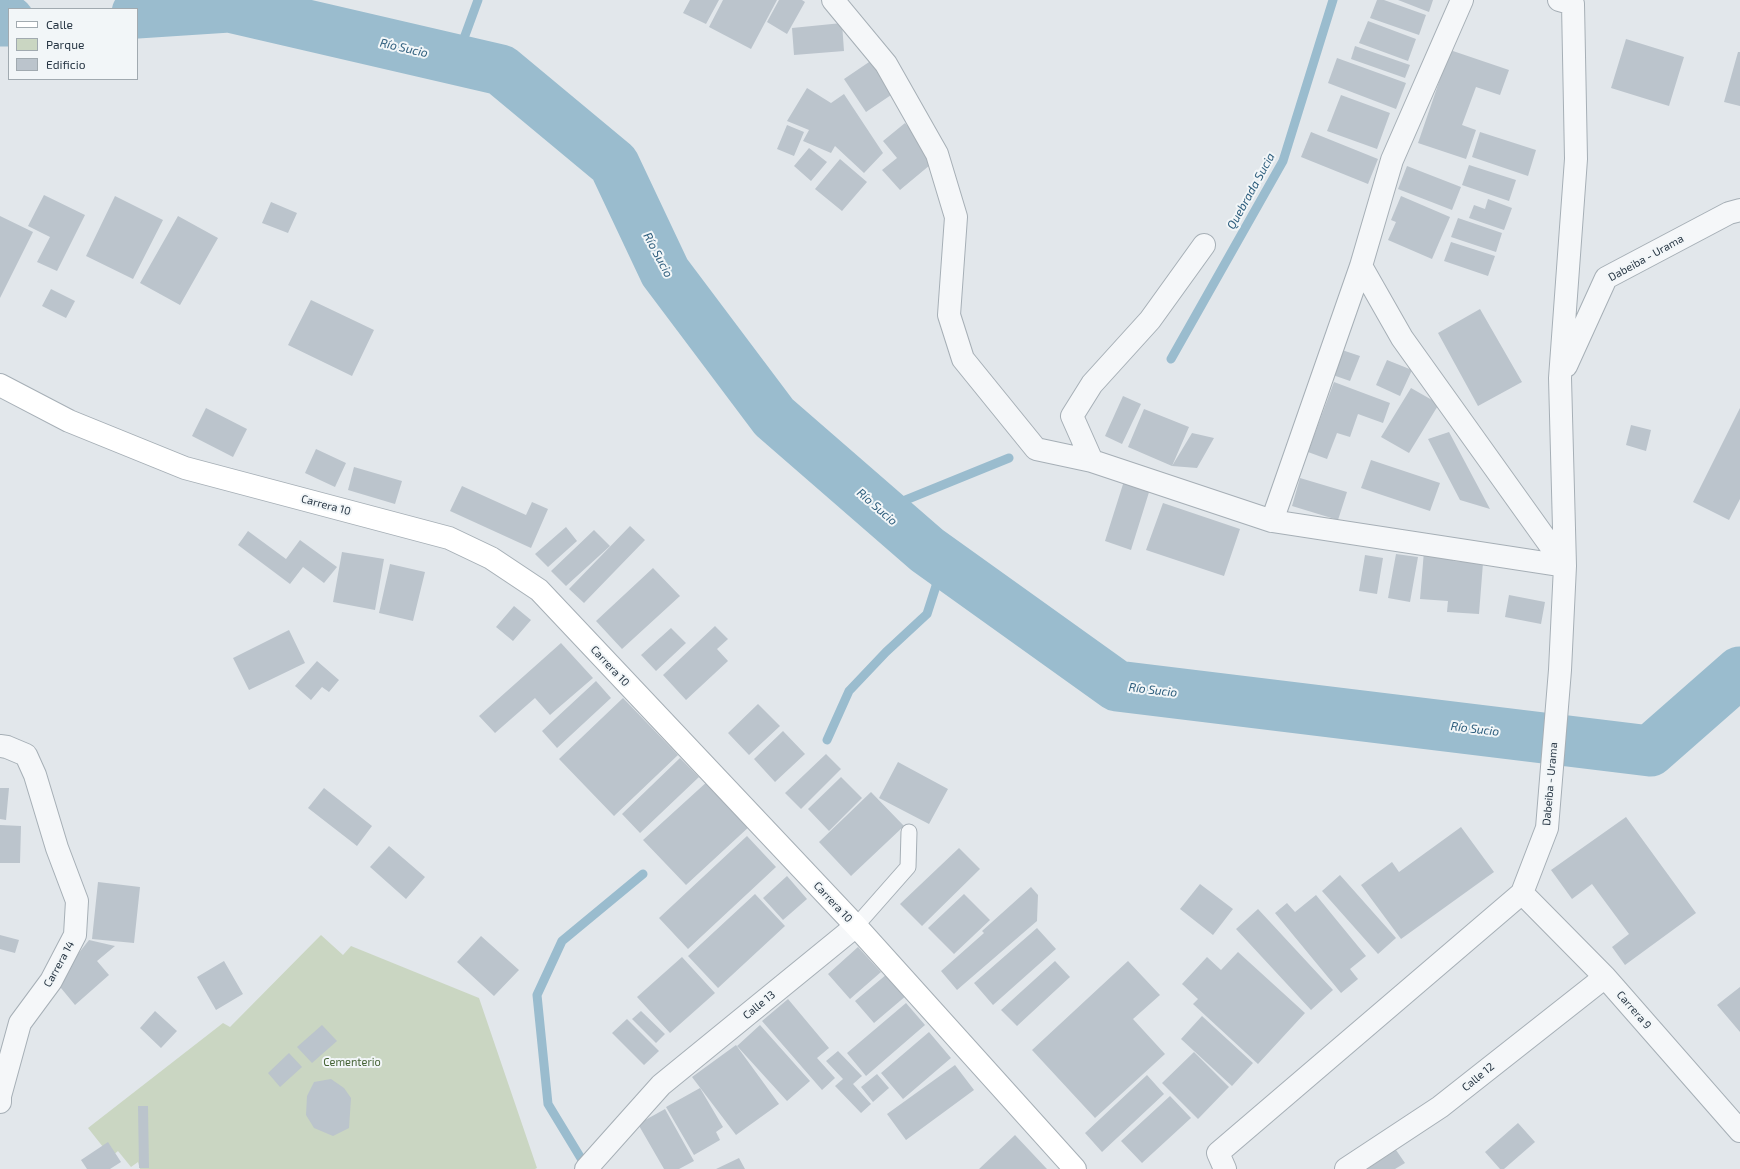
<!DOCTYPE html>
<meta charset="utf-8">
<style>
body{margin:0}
#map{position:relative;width:1740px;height:1169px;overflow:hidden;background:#e2e7eb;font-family:"Exo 2",sans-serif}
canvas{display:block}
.legend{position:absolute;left:8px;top:8px;width:130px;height:72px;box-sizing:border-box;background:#f2f6f8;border:1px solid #a1aab0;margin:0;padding:5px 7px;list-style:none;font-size:12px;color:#283745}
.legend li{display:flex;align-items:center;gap:8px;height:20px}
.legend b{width:20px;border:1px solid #a1aab0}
</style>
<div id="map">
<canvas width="1740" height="1169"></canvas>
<ul class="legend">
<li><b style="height:5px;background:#fff"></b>Calle</li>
<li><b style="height:11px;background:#cad6c2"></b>Parque</li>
<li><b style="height:11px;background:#bbc4cc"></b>Edificio</li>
</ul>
</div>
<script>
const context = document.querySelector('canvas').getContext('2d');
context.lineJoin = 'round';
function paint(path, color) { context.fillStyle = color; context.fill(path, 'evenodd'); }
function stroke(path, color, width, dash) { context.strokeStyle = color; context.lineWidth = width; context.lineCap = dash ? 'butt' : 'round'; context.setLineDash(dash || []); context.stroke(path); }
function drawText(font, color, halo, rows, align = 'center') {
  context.font = font + ' "Exo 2",sans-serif'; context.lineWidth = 4; context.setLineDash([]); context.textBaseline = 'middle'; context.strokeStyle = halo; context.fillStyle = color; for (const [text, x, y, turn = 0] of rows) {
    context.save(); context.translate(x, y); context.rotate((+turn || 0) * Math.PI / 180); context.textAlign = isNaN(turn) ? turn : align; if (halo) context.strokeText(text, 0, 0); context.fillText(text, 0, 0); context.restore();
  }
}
const green = new Path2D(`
 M321,935l22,20 8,-9 128,52 58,170 -2,1h-395l-2,-7 -7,5 -13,-16 -7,6 -23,-29 135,-105 7,4z`);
const stream = new Path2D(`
 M456,60l22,-60
 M1171,359l112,-198 50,-161
 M881,510l128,-52
 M827,740l22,-49 37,-39 41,-38 9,-28v-29
 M582,1160l-34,-56 -11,-109 25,-54 81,-67`);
const river = new Path2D(`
 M137,13l92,-6 272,63 113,94 51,108 109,145 153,133 190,136 533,65 90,-79
 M0,21h9`);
const building = new Path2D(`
 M690,0h29l-13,24 -23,-11z
 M723,0h54l-26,49 -42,-22z
 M779,0h23l3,2 -18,32 -20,-12z
 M1377,0h7l42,15 -7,20 -49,-17z
 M1398,0h35l-4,12z
 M1368,21l48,18 -8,22 -49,-18z
 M842,23l2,28 -50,4 -2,-27z
 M1626,39l58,18 -15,49 -58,-18z
 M1355,46l55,19 -5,13 -54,-19z
 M1450,50l59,20 -9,25 -24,-8 -14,38 14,5 -10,29 -48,-16z
 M1738,52h2v54l-16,-4z
 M1337,58l69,25 -10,26 -68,-26z
 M872,60l22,33 -28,19 -22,-33z
 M807,88l24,15 13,-9 39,59 -19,20 -29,-27 -4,7 -28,-12 6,-11 -22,-9z
 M1341,95l49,18 -13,36 -50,-18z
 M905,123l31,37 -36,30 -18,-20 15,-12 -14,-17z
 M787,125l17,7 -10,24 -17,-7z
 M1311,132l67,27 -10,25 -67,-27z
 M1480,132l56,18 -8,26 -56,-19z
 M809,148l18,14 -16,19 -17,-15z
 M840,159l27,23 -25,29 -27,-22z
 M1469,165l47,15 -7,21 -47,-16z
 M1407,166l54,21 -9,23 -54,-21z
 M44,195l41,20 -28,56 -20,-9 13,-25 -22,-11z
 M115,196l48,24 -30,59 -47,-23z
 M1401,196l49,21 -18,42 -44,-19 8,-18 -5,-2z
 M1488,199l24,9 -8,22 -35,-12 5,-13 11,4z
 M271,202l26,11 -9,20 -26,-10z
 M0,216l33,16 -33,66z
 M178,216l40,22 -38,67 -40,-22z
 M1458,218l44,15 -6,19 -45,-15z
 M1451,242l44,14 -7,20 -44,-15z
 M51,289l24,12 -9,17 -24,-12z
 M311,300l63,30 -22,46 -64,-31z
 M1480,309l42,73 -44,24 -40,-73z
 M1339,349l21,7 -10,25 -20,-7z
 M1387,360l25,10 -12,26 -24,-11z
 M1334,382l56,21 -7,20 -25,-9 -8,23 -13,-4 -10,26 -19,-7z
 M1411,388l28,16 -30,49 -28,-16z
 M1123,396l18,8 -19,40 -17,-8z
 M206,408l41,21 -14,28 -41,-21z
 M1740,408v91l-11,21 -36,-18z
 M1144,409l45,18 -17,39 20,-33 22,5 -17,30 -25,-2 -44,-19z
 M1631,425l20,5 -5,21 -20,-6z
 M1449,432l41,77 -30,-9 -32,-61z
 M316,449l30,14 -11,24 -30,-14z
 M1371,460l69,23 -10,28 -69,-23z
 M354,467l48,14 -7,23 -47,-14z
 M1300,478l47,14 -9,28 -46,-14z
 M1124,481l26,8 -19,61 -26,-9z
 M462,486l64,29 6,-13 16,7 -17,39 -81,-37z
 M1163,503l77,26 -16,47 -78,-26z
 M630,526l15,14 -61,63 -15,-14z
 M566,527l11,14 -29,26 -13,-13z
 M594,530l16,16 -44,40 -15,-15z
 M248,531l38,28 14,-19 37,27 -13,16 -21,-16 -13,17 -52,-39z
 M1424,551l30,2 -1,8 30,2 -4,51 -32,-2 1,-11 -28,-2z
 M342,552l42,7 -9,51 -42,-8z
 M1396,554l22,3 -8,45 -22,-4z
 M1365,555l18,3 -6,36 -18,-3z
 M390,564l35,8 -12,49 -34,-8z
 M653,568l27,28 -58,53 -26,-28z
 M1509,595l36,7 -4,22 -36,-7z
 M514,606l17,14 -18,21 -17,-14z
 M715,626l13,13 -11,10 11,12 -42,39 -23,-25z
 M671,628l15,15 -30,28 -15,-16z
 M289,630l16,33 -56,27 -16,-32z
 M561,643l32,35 -43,37 -15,-17 -40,35 -16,-17z
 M317,661l22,19 -10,12 -7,-5 -11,13 -16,-14z
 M596,681l15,17 -54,50 -15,-17z
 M623,698l55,57 -64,61 -55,-57z
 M758,704l22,22 -31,29 -21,-22z
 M783,731l22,23 -30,28 -21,-23z
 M826,754l15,15 -40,40 -16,-16z
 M680,758l19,19 -59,56 -18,-19z
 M898,762l50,27 -19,35 -50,-26z
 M841,777l21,21 -33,33 -21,-22z
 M709,780l42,45 -65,60 -43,-45z
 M0,788h9l-3,32 -6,-1z
 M324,788l48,38 -15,20 -49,-38z
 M871,792l33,34 -53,50 -32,-34z
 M1626,817l70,96 -71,52 -13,-18 17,-13 -37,-50 -20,15 -21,-29z
 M0,825l21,1 -1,37h-20z
 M1461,827l33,45 -93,67 -40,-54 31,-23 7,10z
 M747,836l29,31 -88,82 -29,-31z
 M389,846l36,31 -19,22 -36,-32z
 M959,848l21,21 -58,57 -22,-22z
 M1340,875l56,63 -18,16 -56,-63z
 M787,876l20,23 -24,21 -20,-22z
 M98,882l42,5 -6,56 -42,-4z
 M1200,884l33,25 -20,26 -33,-26z
 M1031,887l7,8 -1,26 -80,69 -16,-19 43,-38 -2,-2z
 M755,894l30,32 -67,62 -30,-32z
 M964,894l26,26 -36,34 -26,-26z
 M1316,895l50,61 -16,13 8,10 -17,14 -66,-80 12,-10 8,9z
 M1258,909l75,81 -22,20 -75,-81z
 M1037,928l19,21 -63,56 -19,-22z
 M0,935l19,5 -4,13 -15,-4z
 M481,936l38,34 -25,26 -37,-34z
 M89,940l26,6 -18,15 12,14 -34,30 -19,-23z
 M858,947l23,25 -31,27 -22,-25z
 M1238,952l67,61 -47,51 -65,-60 5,-5 -16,-15 25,-27 14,13z
 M682,957l33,36 -45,40 -33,-36z
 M224,961l19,33 -27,16 -19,-33z
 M1055,961l15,16 -53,49 -16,-16z
 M1128,961l32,34 -27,24 32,35 -70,64 -63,-68z
 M887,974l20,21 -33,28 -19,-22z
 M1740,987v45l-23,-27z
 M788,999l41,49 -12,10 18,20 -13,12 -60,-69z
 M906,1003l19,22 -59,51 -19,-23z
 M155,1011l22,20 -16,17 -21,-20z
 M641,1011l24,23 -9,9 -24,-24z
 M1202,1016l51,47 -21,23 -51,-47z
 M627,1019l32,32 -15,14 -32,-32z
 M322,1025l15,16 -25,22 -15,-16z
 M760,1025l50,56 -23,20 -50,-55z
 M929,1032l22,26 -48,41 -22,-26z
 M736,1045l43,59 -43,31 -44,-58z
 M838,1051l24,25 -9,8 18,20 -10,9 -26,-27 8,-7 -17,-18z
 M1194,1052l35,35 -31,32 -36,-36z
 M289,1053l13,14 -22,20 -12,-14z
 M955,1065l19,25 -68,50 -19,-26z
 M877,1074l12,14 -16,14 -12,-15z
 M1147,1075l17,19 -62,58 -17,-19z
 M331,1079l13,9 7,10 -2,30 -16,8 -19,-8 -8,-13 1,-19 7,-14z
 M700,1088l23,39 -7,5 4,8 -26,15 -28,-48z
 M1170,1096l21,22 -49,45 -21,-22z
 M138,1106h10l1,62h-10z
 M665,1109l29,52 -15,8h-15l-26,-45z
 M1518,1123l17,19 -31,27h-4l-15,-17z
 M1015,1135l32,34h-68z
 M108,1142l13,20 -11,7h-23l-6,-9z
 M1396,1150l9,13 -10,6h-28z
 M739,1158l6,11h-29z`);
const service = new Path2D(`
 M856,926l52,-59 1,-35`);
const minor = new Path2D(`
 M833,0l53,64 51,90 19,63 -7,98 14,44 73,90 56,12 180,60 293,45 -163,-228 -41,-72
 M1566,366l40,-88 123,-65 11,-3
 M1092,461l-20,-45 20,-32 58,-64 54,-75
 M1272,521l89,-255 31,-106 70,-160
 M0,746l7,1 19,8 9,20 22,73 20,53 -2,34 -24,46 -31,42 -20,73v6
 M1522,893l83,84 135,154
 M586,1169l75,-84 195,-159
 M1225,1169l-7,-16 304,-260 25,-65 13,-158 5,-104 -5,-188 16,-219 -3,-155 -14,-4
 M1346,1169l94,-62 165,-130`);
const secondary = new Path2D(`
 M0,385l69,36 116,47 264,70 42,20 48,32 317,336 219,243`);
const streetNames = [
 ["Dabeiba - Urama",1646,258,-29],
 ["Carrera 10",326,505,15],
 ["Carrera 10",610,666,47],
 ["Dabeiba - Urama",1550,784,-85],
 ["Carrera 10",833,902,47],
 ["Carrera 14",59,964,-61],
 ["Calle 13",759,1005,-39],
 ["Carrera 9",1634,1010,49],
 ["Calle 12",1478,1077,-39]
];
const parkNames = [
 ["Cementerio",352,1062]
];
const waterNames = [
 ["Río Sucio",404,48,13],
 ["Quebrada Sucia",1251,191,-61],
 ["Río Sucio",658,255,62],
 ["Río Sucio",877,507,41],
 ["Río Sucio",1153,690,7],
 ["Río Sucio",1475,729,7]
];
paint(green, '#cad6c2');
stroke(stream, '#9abcce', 9);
stroke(river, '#9abcce', 51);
paint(building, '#bbc4cc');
stroke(service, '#a6afb6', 17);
stroke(minor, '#a6afb6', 24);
stroke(secondary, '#a6afb6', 24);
stroke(service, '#f5f7f9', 15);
stroke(minor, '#f5f7f9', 22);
stroke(secondary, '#fff', 22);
drawText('11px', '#283745', '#f2f6f8', streetNames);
drawText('11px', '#446234', '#f2f6f8', parkNames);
drawText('italic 12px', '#2e5e7d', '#f2f6f8', waterNames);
</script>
